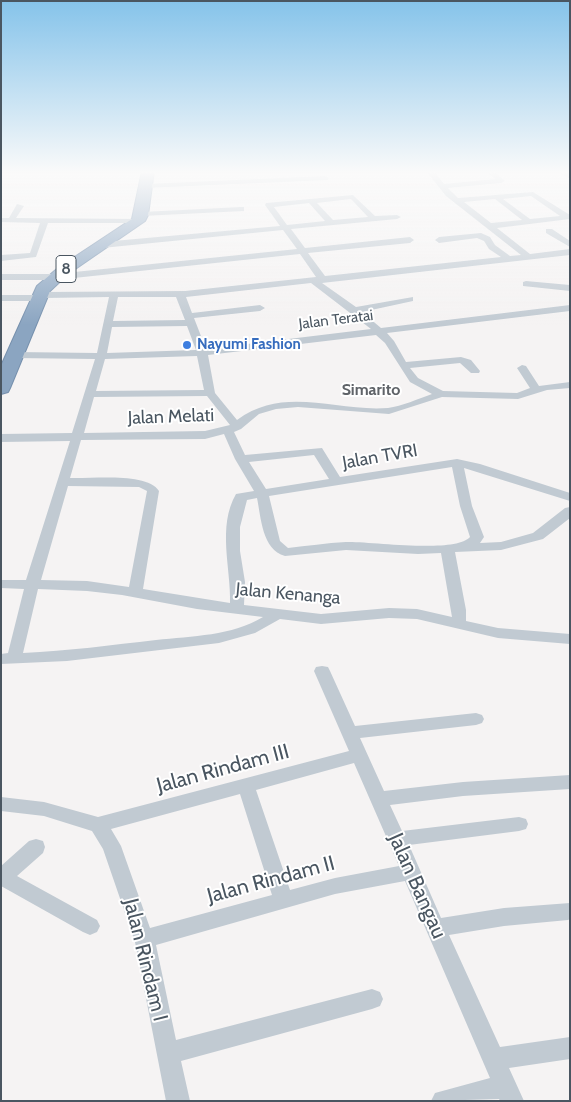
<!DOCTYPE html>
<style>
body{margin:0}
#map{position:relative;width:571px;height:1102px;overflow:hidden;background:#f5f3f3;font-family:Cabin,sans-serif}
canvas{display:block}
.frame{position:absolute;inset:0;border:2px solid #4a5661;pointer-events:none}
</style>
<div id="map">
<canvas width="571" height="1102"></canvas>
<div class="frame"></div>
</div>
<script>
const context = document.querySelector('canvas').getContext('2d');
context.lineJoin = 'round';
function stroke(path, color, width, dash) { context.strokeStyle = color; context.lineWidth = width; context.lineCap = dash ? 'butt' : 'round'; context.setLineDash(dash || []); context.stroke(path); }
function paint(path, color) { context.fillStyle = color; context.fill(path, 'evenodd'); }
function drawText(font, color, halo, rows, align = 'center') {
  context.font = font + ' Cabin,sans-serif'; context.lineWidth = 4; context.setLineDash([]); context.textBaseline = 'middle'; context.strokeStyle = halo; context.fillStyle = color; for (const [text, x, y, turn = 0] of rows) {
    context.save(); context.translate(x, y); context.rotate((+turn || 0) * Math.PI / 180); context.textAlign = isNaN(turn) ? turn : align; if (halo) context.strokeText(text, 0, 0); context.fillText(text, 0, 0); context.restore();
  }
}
const street = new Path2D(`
 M426,171h8l10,13 51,-5 -9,-8h7l12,10 -4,2 -53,5 10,10 75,-6 37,23v4l-73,9 33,26 40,-5v6l-248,28 34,24 57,-10v4l-51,11 19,16 189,-23v6l-183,22 7,8 12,21 55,-5 10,3 9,11 -1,2h-8l-11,-10 -50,5 8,10 25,13 74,2 13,-5 -13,-20 5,-3 4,1 13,20 31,-4v6l-23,2 -29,9 -76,-2 -53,17 -91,-7 -22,2 -17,5 -18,15 -7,3 11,23 77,-7 18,29 117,-18 23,5 90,29v8l-106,-33 8,38 12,31 -4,6 21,-1 32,-9 32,-25 5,-1v11l-27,21 -42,11 -46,2 11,58v11l32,7 72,6v10l-72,-6 -81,-19 -28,-1 -68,6 -41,-5 -25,14 -36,10 -152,18 -66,3v-10l7,-1 16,-64 -23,-1v-8h25l44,-139 -69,1v-8l71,-1 23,-74 -80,-1 -5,-3 5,-3 82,1 12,-56 -65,1 -5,3h-38v-6h35l5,-3 144,-1 131,-14 -16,-23 -245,26h-54v-6h54l242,-25 -14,-19 -181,18 -4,-3 4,-3 178,-16 -15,-21 1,-2 87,-8 22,21 22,-1 4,2 -4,2 -106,10 14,19 105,-11 4,3 -4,3 -102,10 17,23 176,-19 -12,-8 -5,-8 -7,-3 -38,5 -4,-3 4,-3 42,-4 9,4 5,8 15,11 11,-1 -75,-59zM531,196l29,20 -30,3 -27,-20zM351,199l17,18 -35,3 -16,-17zM495,199l27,21 -31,3 -27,-21zM309,203l16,18 -38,4 -13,-18zM311,283l60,46 -165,20 -12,-31 66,-7 5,-3 -5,-3 -68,8 -6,-16zM118,297h58l9,23 -72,1zM187,326l9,24 -89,3 5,-26zM376,335l9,8 25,39 22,12c-14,5 -30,12 -44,14 -53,4 -103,-23 -151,12l-22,-27 -7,-38zM197,356l7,34 -108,1 9,-32zM207,396l23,29 -25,6 -121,2 10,-36zM224,434l11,25 19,32 -18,3c-19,33 -5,74 -6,109l-87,-14 16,-98c-12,-19 -67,-12 -89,-13l11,-38 124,-1zM314,455l15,24 -63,10 -17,-27zM452,467l8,39 10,31c-15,17 -100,4 -124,5 -20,1 -39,4 -58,6l-8,-7 -11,-45zM68,486l71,1 8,4 -18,96 -42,-6 -46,-1zM257,498c4,19 5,52 28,58l61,-6 72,4 23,-1 11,64 -35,-8 -28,-1 -68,6 -77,-9 1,-23 -5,-31v-24l7,-27zM38,589l49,2 35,4 75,14 66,8c-31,19 -71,19 -107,23 -44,5 -88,11 -133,13z
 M556,171h9l5,3v5z
 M325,176l4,2 -1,2 -182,8 -4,-2 4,-2z
 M17,204l7,2 -8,12 122,1 4,2 -4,2h-90l-12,34 -35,4v-6l29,-2 10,-30 -39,-1v-4h8z
 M241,207h3v4l-102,5 -4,-2 4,-2z
 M546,229h6l18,12v6l-24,-14z
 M526,281l44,4v6l-47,-5v-4z
 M322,666l6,1 2,4 25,55 121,-13 6,2 2,4 -2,4 -6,2 -116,13 24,53 79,-9 107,-7v14l-107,7 -73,9 12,26 117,-14 7,2 2,5 -2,5 -7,2 -110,14 32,73 63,-10 66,-5v16l-2,1 -64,6 -55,9 51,112 70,-10v22l-61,9 15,33h-24l-1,-2 -68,2 4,-8 55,-15 -85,-197 -70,13 -179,51 20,95 196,-51 8,3 3,7 -3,7 -8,3 -191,52 9,40h-24l-31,-159 -32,-93 -11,-18 -48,-15 -43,-5v-14l43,5 54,15 251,-66 -35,-80 2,-4zM354,763l45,103 -64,12 -45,12 -34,-100zM240,794l32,101 -122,33 -29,-82 -10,-17z
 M36,839l7,2 2,6 -2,6 -26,23 80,44 3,6 -3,6 -7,3 -7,-3 -82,-46v-20l28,-25z`);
const highway = new Path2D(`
 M142,171h12l-6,44 -3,6 -77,53 -18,17 -40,97 -2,4 -7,2v-28l36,-80 21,-18 74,-49z`);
const markers = [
 [187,345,5,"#3f7fe0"]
];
const farStreetnames = [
 ["Jalan Teratai",336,320,-7]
];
const farShopnames = [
 ["Nayumi Fashion",197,345]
];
const shields = [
 [66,269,20]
];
const shieldNames = [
 ["8",66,269]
];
const farQuarternames = [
 ["Simarito",371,390]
];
const streetNames = [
 ["Jalan Melati",171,417,-2],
 ["Jalan TVRI",380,457,-10],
 ["Jalan Kenanga",288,594,5]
];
const nearStreetnames = [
 ["Jalan Rindam III",223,769,-15],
 ["Jalan Rindam II",271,880,-15],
 ["Jalan Bangau",417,886,66],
 ["Jalan Rindam I",145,960,76]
];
stroke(highway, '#7690ad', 2);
paint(street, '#c1cad2');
paint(highway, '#8ba5c1');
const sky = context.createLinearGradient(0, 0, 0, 325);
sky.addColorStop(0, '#85c3ea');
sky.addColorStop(0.53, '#fafafa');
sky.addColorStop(1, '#fafafa00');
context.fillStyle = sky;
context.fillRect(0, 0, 571, 325);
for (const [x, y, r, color] of markers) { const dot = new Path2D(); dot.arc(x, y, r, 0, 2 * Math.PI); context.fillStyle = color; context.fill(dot); stroke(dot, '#fff', 2); }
drawText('15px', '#4a5661', '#fff', farStreetnames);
drawText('bold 15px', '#366cbe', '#fff', farShopnames, 'left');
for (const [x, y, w] of shields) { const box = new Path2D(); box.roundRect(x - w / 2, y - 13.5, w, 27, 4); context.fillStyle = '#fff'; context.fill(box); stroke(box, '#4a5661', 1); }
drawText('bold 16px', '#4a5661', null, shieldNames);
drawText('bold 16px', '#5f6368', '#fff', farQuarternames);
drawText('18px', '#4a5661', '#fff', streetNames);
drawText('21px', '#4a5661', '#fff', nearStreetnames);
</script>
